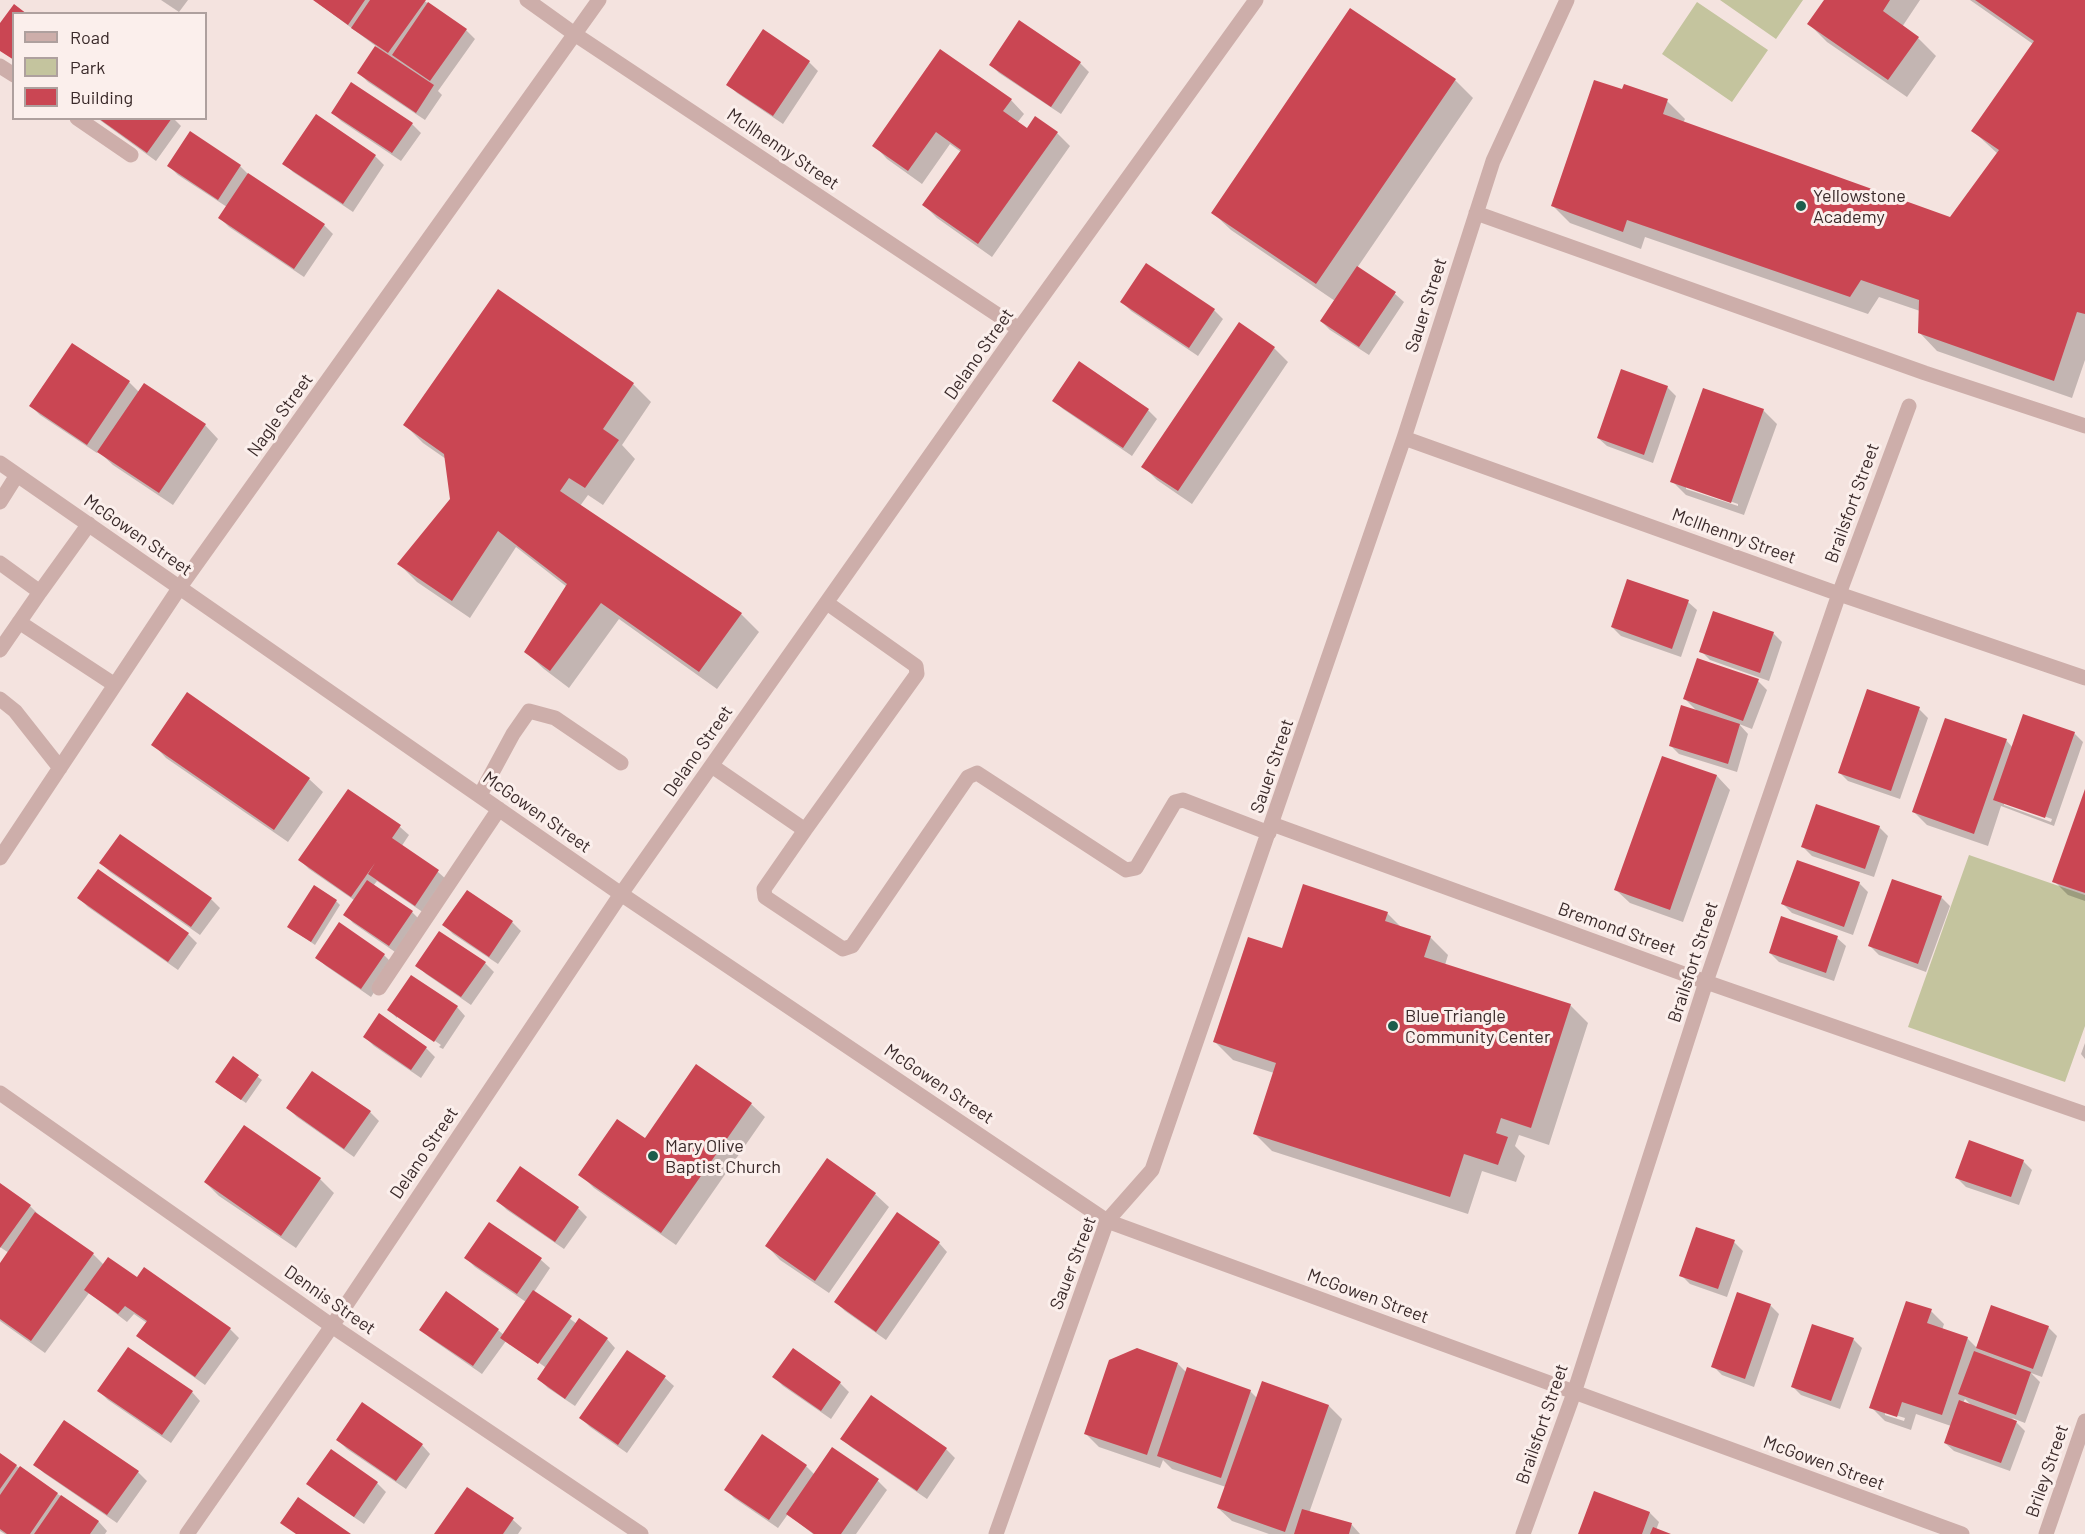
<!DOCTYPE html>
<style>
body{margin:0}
#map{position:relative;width:2085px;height:1534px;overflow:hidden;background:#f4e3df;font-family:Barlow,sans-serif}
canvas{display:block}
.legend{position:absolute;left:12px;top:12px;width:195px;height:108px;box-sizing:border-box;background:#fbefec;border:2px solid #aea09e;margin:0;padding:8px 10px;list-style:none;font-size:18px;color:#3a2a2a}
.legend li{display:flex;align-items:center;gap:12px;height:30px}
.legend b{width:30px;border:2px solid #aea09e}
</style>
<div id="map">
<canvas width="2085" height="1534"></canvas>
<ul class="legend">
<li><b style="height:8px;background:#cdaeaa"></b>Road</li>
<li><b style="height:16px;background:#c4c49e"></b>Park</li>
<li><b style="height:16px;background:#ca4653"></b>Building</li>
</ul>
</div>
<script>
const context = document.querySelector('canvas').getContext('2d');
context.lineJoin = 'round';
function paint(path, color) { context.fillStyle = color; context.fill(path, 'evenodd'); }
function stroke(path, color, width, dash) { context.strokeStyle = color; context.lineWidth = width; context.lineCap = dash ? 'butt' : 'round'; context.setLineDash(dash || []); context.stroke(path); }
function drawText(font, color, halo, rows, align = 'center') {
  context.font = font + ' Barlow,sans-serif'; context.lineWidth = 6; context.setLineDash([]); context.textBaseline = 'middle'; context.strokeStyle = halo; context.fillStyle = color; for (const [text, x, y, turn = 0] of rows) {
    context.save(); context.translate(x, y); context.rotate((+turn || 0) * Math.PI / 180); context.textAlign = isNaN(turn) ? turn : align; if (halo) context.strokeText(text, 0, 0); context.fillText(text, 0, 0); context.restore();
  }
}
const green = new Path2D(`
 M1720,0h83l-27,39z
 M1697,2l71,48 -36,52 -70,-48z
 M1969,855l116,40v131l-20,56 -157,-55z`);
const shadow = new Path2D(`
 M161,0h27l-9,12z
 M314,0h109l43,30 9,9 -37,52 4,4 -17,25 -57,-38 -9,-9 18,-26z
 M1826,0h94l-18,27 16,11 18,18 -29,41 -80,-55 -18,-18z
 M1970,0h115v360l-13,38 -135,-47 -18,-19 1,-21 -41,-14 -11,17 -223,-77 -4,12 -71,-26 -18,-18 71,-114 44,10 18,18 -2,4 268,96 47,-65 -25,-23 60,-87z
 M763,31l46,31 9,9 -35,53 -46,-31 -9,-9z
 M1080,63l9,9 -28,42 -62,-41 -8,-8z
 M1455,80l18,18 -116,170 38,26 9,8 -35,53 -39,-25 -9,-9 14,-20 -104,-71 -18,-17z
 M1011,100l13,14 -7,9 10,7 30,3 13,13 -78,111 -55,-39 -13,-13 37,-53 -11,-8 -28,40 -35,-25 -13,-14z
 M332,112l80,12 9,9 -20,28 -60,-40z
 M97,118h76l8,8 -25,35z
 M375,156l9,9 -31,47 -60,-40 -9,-9z
 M169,166h71l9,9 75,50 9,9 -29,43 -75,-50 -9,-9 7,-11 -49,-32z
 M1122,302l92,8 9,9 -25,37 -67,-45z
 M73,345l56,37 10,10 66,33 13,14 -45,66 -60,-40 -15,-14 -1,2 -57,-38 -9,-9z
 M1274,348l14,14 -96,142 -35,-24 -14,-14z
 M633,384l18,18 -29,43 13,14 -32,46 -15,-10 -8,11 161,108 18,18 -42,57 -98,-70 -50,69 -25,-19 -18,-17 41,-65 -51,-40 -46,71 -53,-36 -18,-18 52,-65 -5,-40 -23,-16 -18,-18z
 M1667,387l9,9 -23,67 -46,-17 -9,-8z
 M1054,401l94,9 9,9 -25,37 -69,-47z
 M1763,410l14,14 -33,91 -58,-20 -14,-14zM1686,486l52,18v2l-52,-17z
 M1688,602l9,8 -16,47 -60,-21 -9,-9z
 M1773,633l9,9 -13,39 -59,-21 -9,-9z
 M1758,681l9,9 -15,39 -13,-5 9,10 -11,38 -58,-18 -9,-9 28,-33 -13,-13z
 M1919,709l9,9 -28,81 -52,-18 -9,-9z
 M2074,733l9,9 -29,84 -53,-20 -13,40 -61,-21 -13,-13 92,-72 7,8zM2004,802l48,17 -1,3 -47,-17z
 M153,744l156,35 14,13 -35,50 -122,-84z
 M1663,758l54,18 13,14 -47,132 -53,-19 -14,-13z
 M348,791l52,36 9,8 -8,12 37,25 9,8 -23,33 -47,-32 -4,5 39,26 9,9 -23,33 -45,-31 -8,-9 9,-14 -45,-31 -9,-9z
 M2085,793v108l-17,-6 -14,-14z
 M1879,827l9,9 -14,41 -62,-21 -9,-9z
 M101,863l110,36 9,9 -20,27 -90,-63z
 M98,871l90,63 9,9 -19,27 -90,-63 -9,-9z
 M1859,883l9,9 -15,43 -61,-22 -9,-9z
 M1941,897l9,9 -24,66 -47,-17 -9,-9z
 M336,901l4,4 -25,40 -26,-18z
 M1387,913l15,15 28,9 18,18 -3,10 125,40 18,18 -39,122 -30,-10 -4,11 10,10 -9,26 -34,-11 -14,43 -196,-63 -18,-18 20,-60 -41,-13 -18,-18 68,-93z
 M512,922l9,9 -23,33 -45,-30 -9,-9z
 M339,925l45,30 9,9 -22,33 -45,-31 -9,-8z
 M1837,938l9,8 -12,35 -55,-19 -9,-9z
 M485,963l9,9 -23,33 -45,-31 -9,-9z
 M457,1007l8,9 -22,33 -4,-2 2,-2 -44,-30v3l-8,-8z
 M380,1016l46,32 9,9 -14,21 -47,-32 -9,-9z
 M2085,1043v16l-4,-5z
 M233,1058l29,22 -16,23 -25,-17z
 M697,1066l54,38 14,13 -89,128 -82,-57 -14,-14 65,-34z
 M288,1108l82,4 9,9 -25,36 -57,-40z
 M244,1127l76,52 14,14 -38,55 -77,-52 -14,-14z
 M2023,1161l9,9 -13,35 -53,-18 -9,-9z
 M0,1185l30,21 9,9 -1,1 55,38 11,11 33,14 93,50 9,9 -34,47 -58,-41 -9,-8 9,-13 -13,-9 -7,8 -38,-29 -44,60 -45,-32v-56l9,-12 -9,-6z
 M875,1194l14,13 -60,86 -49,-33 -13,-14z
 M498,1201l80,7 9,9 -23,32 -57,-39z
 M490,1224l51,36 9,8 -16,24 43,32 30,15 8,9 -40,58 -27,-18 -9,-9 6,-12 -35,-25v3l-4,-4 -24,33 -52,-36 -9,-8h77l6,5 22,-33 -51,-35 -9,-9z
 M1734,1242l9,9 -16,46 -37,-13 -9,-9z
 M939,1243l8,9 -61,88 -41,-29 -9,-9z
 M1770,1305l9,9 -25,73 -32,-12 -9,-9z
 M1931,1311l13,13 -2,6 25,8 10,10 71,-21 9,9 -15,41 -11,-4 9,9 -15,41 -13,-5 13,13 -15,40 -56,-20 -9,-8 6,-17 -35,-12 -5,16 -26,-9 -14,-14zM1965,1399l7,7 -9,-3zM1885,1412l20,6 -1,3 -19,-6z
 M1853,1339l9,9 -22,61 -39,-14 -9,-9z
 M1178,1364l9,9 63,18 7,7 72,8 13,13 -33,94 43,12 8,9h-91l-37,-13 -14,-13 8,-21 -54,-18 -9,-9 -3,8 -61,-21 -13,-13z
 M774,1377l66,6 9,9 -18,27 -48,-33z
 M665,1378l9,8 -47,67 -37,-26 -9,-9z
 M99,1391l93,1 8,9 -29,42 -63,-43z
 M871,1397l75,52 9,9 -28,41 -76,-52 -9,-8z
 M763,1436l43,30 9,9 18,-26 45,32 9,9 -31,44h-43l-25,-20 -10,14 -44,-30 -8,-9z
 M338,1440l84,5 8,9 -24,35 -59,-40z
 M0,1455l99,67 8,9 -2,3h-100l-5,-3z
 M35,1464l103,8 9,9 -30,42 -73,-50z
 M377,1483l9,9 -22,32 -47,-32 -9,-8z
 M468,1489l45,31 9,8 -4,6h-82z
 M1650,1513l9,9 -3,8 11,4h-87z`);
const building = new Path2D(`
 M313,0h52l-17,25z
 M370,0h56l-38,53 -37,-25z
 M1824,0h66l-7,11 36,26 -31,43 -81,-56z
 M1975,0h110v314l-8,-2 -23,69 -136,-48 1,-33 -58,-20 -11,17 -223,-77 -4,12 -72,-26 43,-126 28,9 2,-5 44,15 -5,15 287,103 49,-67 -28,-19 63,-90z
 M428,2l39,27 -37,52 -38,-26z
 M14,4l13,10h-13v46l-14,-9v-28z
 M1350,8l106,71 -140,205 -105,-71z
 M1019,20l62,42 -30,45 -62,-42z
 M763,29l47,32 -37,55 -47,-31z
 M375,46l59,39 -18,28 -59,-40z
 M940,49l72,50 -9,12 24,17 8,-12 23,16 -80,112 -56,-39 39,-55 -25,-18 -28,39 -36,-25z
 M351,82l62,41 -21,30 -61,-40z
 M316,114l60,41 -33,49 -61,-40z
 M98,118h74l-25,35z
 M190,131l51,34 -23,35 -51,-34z
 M248,173l77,51 -31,45 -76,-51z
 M1146,263l69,46 -26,39 -69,-46z
 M1357,266l39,26 -37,55 -39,-26z
 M498,289l136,94 -31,46 16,11 -34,48 -16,-10 -9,13 182,122 -43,59 -98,-69 -51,68 -26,-19 43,-68 -69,-53 -46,70 -55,-37 53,-65 -6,-45 -41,-29z
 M1239,322l36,25 -97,144 -37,-24z
 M72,343l58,38 -43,64 -58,-39z
 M1079,361l70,48 -26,39 -71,-47z
 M1621,369l47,17 -24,69 -47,-17z
 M144,383l62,41 -47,69 -62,-41z
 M1703,388l61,21 -33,94 -61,-21z
 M1627,579l62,21 -17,49 -61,-22z
 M1713,611l61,21 -14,41 -61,-21z
 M1697,658l62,21 -16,42 -60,-22z
 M1867,689l53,18 -29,84 -53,-18z
 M187,692l123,86 -36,52 -123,-85z
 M1681,705l59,19 -12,40 -59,-18z
 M2023,714l52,18 -30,86 -52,-18z
 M1945,718l62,21 -33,95 -62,-22z
 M1662,756l55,19 -47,135 -56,-20z
 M348,789l53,36 -9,13 47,32 -24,36 -47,-32 7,-11 -24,34 -53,-37z
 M2085,789v104l-33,-11z
 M1816,804l64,22 -15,43 -64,-22z
 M120,834l92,64 -21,29 -92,-64z
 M1797,860l63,22 -16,45 -63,-23z
 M98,869l91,64 -21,29 -91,-64z
 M1892,879l50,17 -24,68 -50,-18z
 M367,880l46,31 -24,35 -46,-31z
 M1303,884l85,28 -3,9 46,15 -7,21 147,47 -40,124 -30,-10 -5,15 12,4 -10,28 -34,-11 -14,43 -197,-63 23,-71 -63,-21 35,-105 34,11z
 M314,885l23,15 -26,42 -24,-15z
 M467,890l46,31 -24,36 -47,-32z
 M1781,916l57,20 -12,37 -57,-20z
 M339,922l46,32 -24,35 -46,-31z
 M439,931l47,31 -25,35 -46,-31z
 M411,975l47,31 -24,36 -47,-32z
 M379,1013l48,34 -16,23 -48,-33z
 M233,1056l26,19 -18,25 -26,-18z
 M696,1064l56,39 -91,130 -83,-58 39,-56 28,19z
 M312,1071l59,40 -27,38 -58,-41z
 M244,1125l77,53 -40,58 -77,-54z
 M1969,1140l55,20 -13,37 -56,-19z
 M827,1158l49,35 -61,88 -50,-35z
 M520,1166l59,41 -24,35 -59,-41z
 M0,1183l31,22 -31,43z
 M35,1212l59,41 -63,88 -31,-22v-56z
 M897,1212l43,30 -64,90 -42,-30z
 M489,1222l53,36 -25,36 -53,-36z
 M1696,1227l39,13 -17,49 -39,-13z
 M108,1257l29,20 7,-10 87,61 -36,49 -59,-41 11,-15 -22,-15 -7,8 -34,-24z
 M533,1290l39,26 -34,48 -38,-26z
 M446,1291l53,38 -26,37 -54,-36z
 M1737,1292l34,12 -26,75 -34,-12z
 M1906,1301l26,8 -5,14 41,14 -26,78 -40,-13 -5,15 -28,-9z
 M1991,1305l58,21 -16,43 -57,-21z
 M579,1318l29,20 -43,61 -28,-20z
 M1812,1324l42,14 -23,63 -40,-14z
 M128,1347l65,44 -31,44 -65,-44z
 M793,1348l48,34 -20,29 -49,-34z
 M1137,1348l41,15 -31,92 -63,-21 25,-74z
 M627,1350l39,26 -48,69 -39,-27z
 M1974,1351l57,21 -15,43 -58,-21z
 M1187,1367l64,23 -30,88 -64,-22z
 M1262,1381l67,24 -44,127 -68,-24z
 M871,1395l76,53 -30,43 -77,-52z
 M1959,1400l58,21 -16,42 -57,-20z
 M362,1402l61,42 -27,37 -60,-41z
 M64,1420l75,51 -32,44 -74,-50z
 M762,1434l45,31 -38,55 -45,-30z
 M832,1447l47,32 -38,55h-27l-28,-20z
 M331,1449l47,33 -24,35 -48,-33z
 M0,1453l17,12 -17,24z
 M20,1466l38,27 -28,41h-23l-7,-5v-34z
 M467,1487l47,31 -11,16h-69z
 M1594,1491l56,21 -8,22h-64z
 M61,1495l38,26 -9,13h-56z
 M298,1497l53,37h-55l-16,-11z
 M1302,1509l50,14 -3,11h-55z
 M1653,1527l18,7h-21z`);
const minor = new Path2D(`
 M527,0l49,35 443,294
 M0,66l14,9
 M77,118l54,37
 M1476,213l449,160 160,53
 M1404,438l435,156 246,84
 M0,463l621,431 486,327 855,313
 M0,502l17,-27
 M0,563l40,29 49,-68
 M19,622l96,63
 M0,650l40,-58
 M0,699l15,12 45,57
 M712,766l93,64 112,-156 -1,-8 -89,-63
 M480,795l33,-61 16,-23 26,7 66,45
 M1272,824l434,158 379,132
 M805,830l-41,59 1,8 78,52 9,-3 116,-169 9,-4 149,97 10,-2 39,-66 8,-2 86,33
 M0,858l180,-271 419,-587
 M379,988l120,-179
 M0,1093l332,233 309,208
 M187,1534l145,-208 289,-432 398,-565 237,-329
 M996,1534l111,-313 45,-51 252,-732 89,-277 74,-161
 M1523,1534l51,-141 132,-411 133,-388 70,-188
 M2046,1534l39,-113`);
const markers = [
 [1801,206,6,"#1d5e4c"],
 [1393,1026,6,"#1d5e4c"],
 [653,1156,6,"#1d5e4c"]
];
const streetNames = [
 ["McIlhenny Street",783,149,34],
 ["Sauer Street",1426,305,-72],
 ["Delano Street",979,354,-55],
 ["Nagle Street",280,415,-54],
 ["Brailsfort Street",1852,503,-70],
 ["McGowen Street",138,535,35],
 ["McIlhenny Street",1734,536,20],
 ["Delano Street",698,751,-55],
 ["Sauer Street",1272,766,-71],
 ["McGowen Street",537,812,35],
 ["Bremond Street",1617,929,20],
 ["Brailsfort Street",1693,962,-72],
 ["McGowen Street",939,1084,34],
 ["Delano Street",424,1153,-56],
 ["Sauer Street",1073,1263,-69],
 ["McGowen Street",1368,1296,20],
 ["Dennis Street",330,1300,35],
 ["Brailsfort Street",1542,1424,-71],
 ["McGowen Street",1824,1463,20],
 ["Briley Street",2047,1471,-71]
];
const poiNames = [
 ["Yellowstone",1813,196],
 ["Academy",1813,217],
 ["Blue Triangle",1405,1016],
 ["Community Center",1405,1037],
 ["Mary Olive",665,1146],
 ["Baptist Church",665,1167]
];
paint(green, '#c4c49e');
paint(shadow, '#0003');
paint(building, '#ca4653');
stroke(minor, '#cdaeaa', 15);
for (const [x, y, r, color] of markers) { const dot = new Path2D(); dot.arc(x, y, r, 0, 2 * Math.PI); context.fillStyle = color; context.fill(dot); stroke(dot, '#fbefec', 2); }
drawText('18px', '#3a2a2a', '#fbefec', streetNames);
drawText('18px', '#3a2a2a', '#fbefec', poiNames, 'left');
</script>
